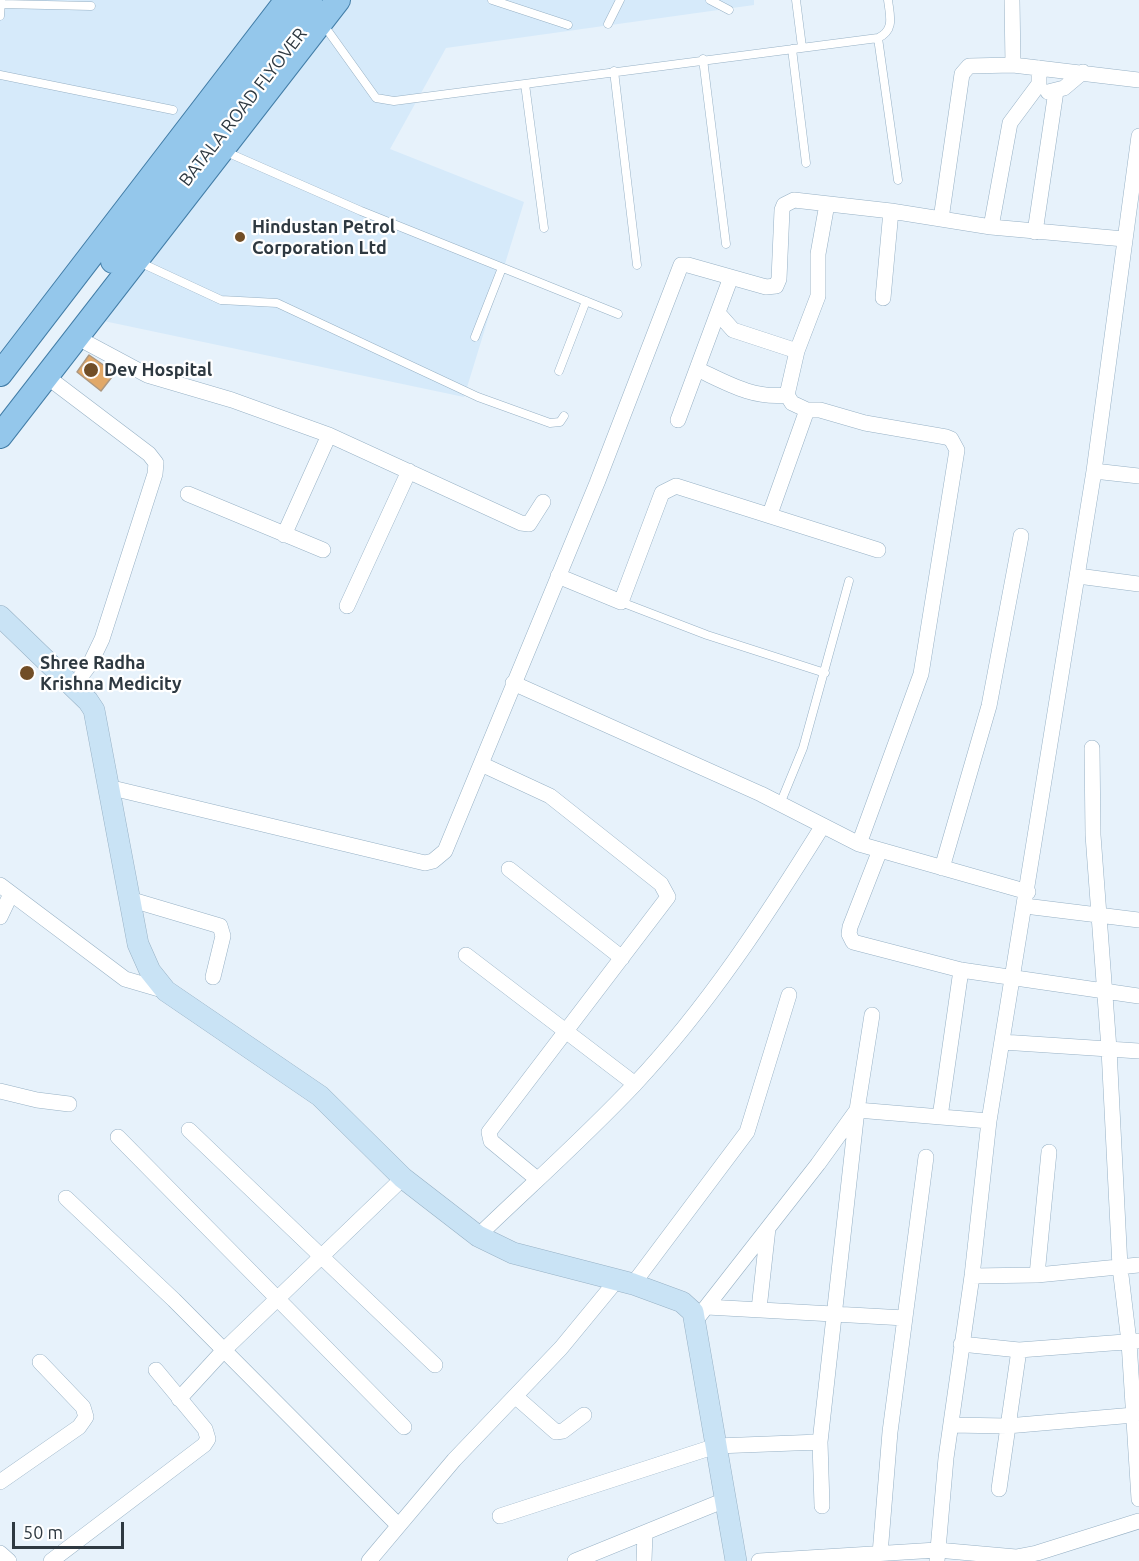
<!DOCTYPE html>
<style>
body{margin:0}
#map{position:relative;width:1139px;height:1561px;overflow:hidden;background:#e7f2fb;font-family:Ubuntu,sans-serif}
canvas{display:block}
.scale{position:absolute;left:12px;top:1522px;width:112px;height:27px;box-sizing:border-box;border:3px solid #2e3941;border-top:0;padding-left:8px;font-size:18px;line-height:21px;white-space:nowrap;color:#2e3941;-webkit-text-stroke:4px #fff;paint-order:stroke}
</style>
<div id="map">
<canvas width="1139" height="1561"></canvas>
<div class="scale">50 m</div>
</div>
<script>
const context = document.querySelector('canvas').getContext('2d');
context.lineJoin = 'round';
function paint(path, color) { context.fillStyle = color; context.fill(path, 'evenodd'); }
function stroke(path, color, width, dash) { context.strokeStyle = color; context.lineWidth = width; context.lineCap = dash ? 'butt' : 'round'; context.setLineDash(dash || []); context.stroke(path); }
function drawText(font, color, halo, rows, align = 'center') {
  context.font = font + ' Ubuntu,sans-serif'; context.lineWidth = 4.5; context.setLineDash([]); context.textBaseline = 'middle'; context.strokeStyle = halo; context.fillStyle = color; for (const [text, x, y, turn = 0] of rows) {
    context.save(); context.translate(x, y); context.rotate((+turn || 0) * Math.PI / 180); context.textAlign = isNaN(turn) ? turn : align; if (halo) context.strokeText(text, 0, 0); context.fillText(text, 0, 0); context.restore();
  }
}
const built = new Path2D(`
 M0,0h275l-275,355z
 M349,0h405v5l-308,43 -56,101 134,53 -60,195 -365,-77z`);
const building = new Path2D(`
 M89,355l26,18 -14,18 -24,-19z`);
const lane = new Path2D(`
 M492,0l76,25
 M710,0l19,10
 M796,0l6,47
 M1,4l90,2
 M0,16l1,-16
 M323,24l53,74 18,3 484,-63c17,-8 12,-22 10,-38
 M608,24l12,-24
 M878,38l20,142
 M792,49l14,114
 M703,59l23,185
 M614,71l23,194
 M0,75l173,35
 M525,84l19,144
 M224,151l137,60 257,103
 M139,262l82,38 56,3 201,94 72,26 10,-1 4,-6
 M475,337l27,-69
 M559,371l27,-70
 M621,602l86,33 118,38
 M780,804l23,-56 46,-167`);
const street = new Path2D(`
 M1012,0l1,65
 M1048,92l16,-4 19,-16
 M827,204l-9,50v42l-21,55 -10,44 5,8 15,7h13l45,13 81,14 5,2 6,11 -36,224 -62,170
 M941,219l21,-145 7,-8 44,-1 126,15
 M991,227l19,-104 29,-39v-16
 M1035,232l21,-141
 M883,298l8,-87
 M718,313l15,17 64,21
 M76,337l71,38 85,25 97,35 192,88 8,1 14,-22
 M697,369c30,14 56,30 90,26
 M46,376l103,78 7,9 -1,11 -53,165 -12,25 -17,23
 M678,420l53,-143
 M1094,471l45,5
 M188,494l135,56
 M770,514l37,-104
 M284,535l45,-100
 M558,576l63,26 41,-109 14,-7 202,64
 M1078,576l61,8
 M347,606l62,-135
 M513,683l248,111 98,50 169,48
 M1092,748l1,87 16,214 11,218 9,75 10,157
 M481,764l69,32 111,88 7,13 -179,235 2,9 46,38
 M108,787l317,76 8,-2 12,-10 152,-368 84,-218h7l78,22 10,-1 3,-7 3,-69 2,-5 10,-5 97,11 100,16 133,12
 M880,850l-30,77 -1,7 4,8 108,28 178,26
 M942,868l47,-162 32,-170
 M509,869l113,89
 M0,885l125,94 41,12
 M129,899l91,27 3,10 -10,41
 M1025,906l114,14
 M0,917l11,-23
 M466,955l169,129
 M1002,1042l137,9
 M0,1091l37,9 32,4
 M940,1117l21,-147
 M189,1130l246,235
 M118,1137l286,290
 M66,1198l108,102 224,225
 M478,1236c52,-50 107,-99 157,-152 73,-78 131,-167 187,-257
 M1037,1275l12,-123
 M972,1276l65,-1 102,-10
 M633,1284l114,-152 42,-137
 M707,1307l198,11
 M759,1309l9,-81
 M696,1320l122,-156 39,-54 132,11
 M961,1344l58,6 119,-9
 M515,1396l41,36 7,-1 21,-16
 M179,1399l45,-49 179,-172
 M951,1425l56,1 127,-11
 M0,1482l79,-55 7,-10 -3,-10 -43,-45
 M999,1489l20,-139
 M822,1506l-2,-64 37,-332 15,-95
 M500,1516l216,-70 104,-4
 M0,1553l9,8
 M880,1554l10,-122 36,-275
 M51,1561l153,-116 4,-6 -3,-10 -49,-59
 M369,1561l85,-101 107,-112 56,-68
 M575,1561l150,-61
 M644,1561l1,-28
 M759,1561l178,-11 79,7 21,-4 102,-32
 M937,1561l9,-103 26,-182 17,-155 105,-650 45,-335`);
const secondary = new Path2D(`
 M0,616l88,85 6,9 44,234 12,27 16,20 154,105 83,82 75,58 35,17 120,31 49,18 11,10 43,249`);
const primary = new Path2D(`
 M113,261l41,-52 13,-26 143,-183
 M0,374l287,-374
 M0,436l338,-436`);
const markers = [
 [240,237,6,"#714e27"],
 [91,370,8,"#714e27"],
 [27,673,8,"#714e27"]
];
const streetNames = [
 ["BATALA ROAD FLYOVER",243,107,-52]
];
const poiNames = [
 ["Hindustan Petrol",252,227],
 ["Corporation Ltd",252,248],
 ["Dev Hospital",104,370],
 ["Shree Radha",40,663],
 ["Krishna Medicity",40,684]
];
paint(built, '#d6eafa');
paint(building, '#e1a868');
stroke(building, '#ac9780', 1.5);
stroke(lane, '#97b1c5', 9);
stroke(street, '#97b1c5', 16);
stroke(secondary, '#97b1c5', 22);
stroke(primary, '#427da7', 26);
stroke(lane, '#fff', 8);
stroke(street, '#fff', 15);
stroke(secondary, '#c9e3f5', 21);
stroke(primary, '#94c7eb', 24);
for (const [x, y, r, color] of markers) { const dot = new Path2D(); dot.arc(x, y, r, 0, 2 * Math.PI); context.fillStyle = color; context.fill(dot); stroke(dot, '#fff', 2); }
drawText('18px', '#2e3941', '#fff', streetNames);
drawText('bold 18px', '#2e3941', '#fff', poiNames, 'left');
</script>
